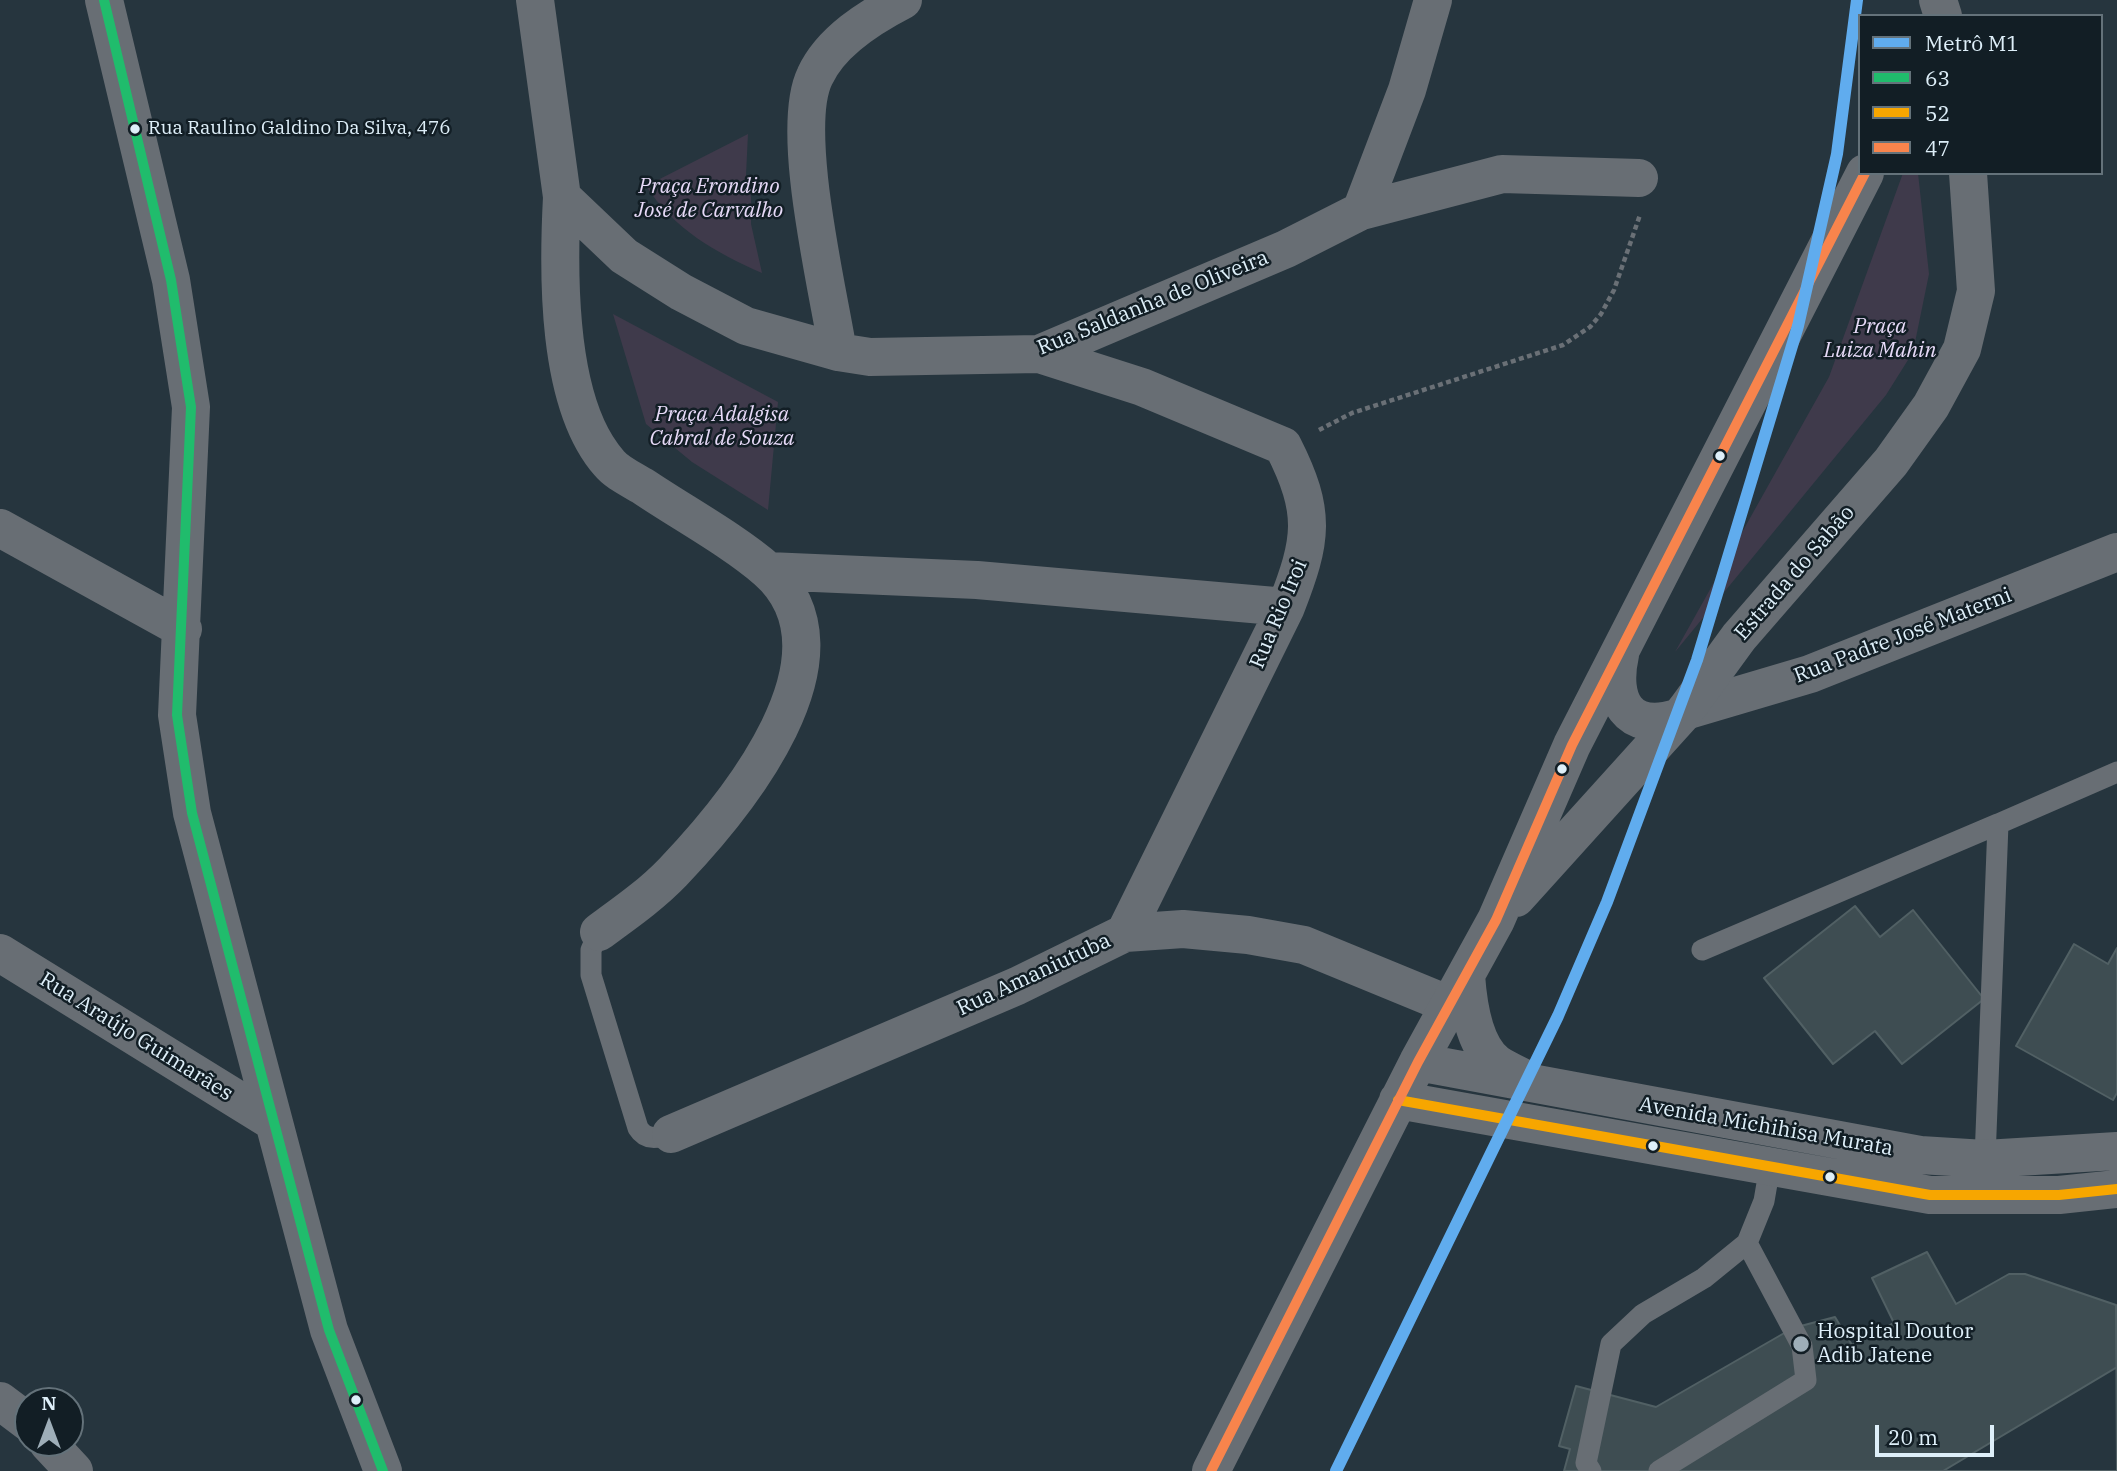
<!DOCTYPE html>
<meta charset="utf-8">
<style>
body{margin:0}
#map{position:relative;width:2117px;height:1471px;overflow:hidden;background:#26353e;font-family:"IBM Plex Serif",serif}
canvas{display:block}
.legend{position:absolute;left:1858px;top:14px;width:245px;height:161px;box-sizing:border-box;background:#121e25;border:2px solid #64727a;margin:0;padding:9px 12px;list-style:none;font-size:21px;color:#deeff9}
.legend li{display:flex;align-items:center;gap:14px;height:35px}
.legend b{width:35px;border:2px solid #64727a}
.north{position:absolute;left:14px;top:1387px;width:70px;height:70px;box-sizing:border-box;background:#121e25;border:2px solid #64727a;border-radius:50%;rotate:0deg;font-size:19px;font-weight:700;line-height:28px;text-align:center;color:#deeff9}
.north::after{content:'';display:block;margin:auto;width:24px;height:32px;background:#9eaeb8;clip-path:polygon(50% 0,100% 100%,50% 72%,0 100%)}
.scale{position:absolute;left:1875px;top:1425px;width:119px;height:32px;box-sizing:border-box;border:4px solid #deeff9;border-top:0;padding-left:9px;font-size:21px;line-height:24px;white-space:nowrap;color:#deeff9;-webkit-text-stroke:5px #121e25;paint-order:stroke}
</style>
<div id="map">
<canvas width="2117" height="1471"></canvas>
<ul class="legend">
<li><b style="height:9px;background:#60acee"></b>Metrô M1</li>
<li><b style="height:9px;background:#20bc6c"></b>63</li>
<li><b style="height:9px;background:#f7a600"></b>52</li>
<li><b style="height:9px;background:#f8844c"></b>47</li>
</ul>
<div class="north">N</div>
<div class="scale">20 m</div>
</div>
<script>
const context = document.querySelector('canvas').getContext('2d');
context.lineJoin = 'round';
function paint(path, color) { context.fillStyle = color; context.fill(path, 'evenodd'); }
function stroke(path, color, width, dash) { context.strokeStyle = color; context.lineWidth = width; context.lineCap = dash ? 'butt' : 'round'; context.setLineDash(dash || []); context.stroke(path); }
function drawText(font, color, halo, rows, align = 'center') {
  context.font = font + ' "IBM Plex Serif",serif'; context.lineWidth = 5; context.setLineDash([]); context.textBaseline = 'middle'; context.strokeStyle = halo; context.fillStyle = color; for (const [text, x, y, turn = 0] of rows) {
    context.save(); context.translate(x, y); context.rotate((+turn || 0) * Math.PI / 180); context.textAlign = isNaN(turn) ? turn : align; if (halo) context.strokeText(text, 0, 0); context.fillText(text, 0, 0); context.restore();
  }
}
const green = new Path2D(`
 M748,134l-2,41 5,22v27l11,49c-46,-20 -88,-44 -116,-87z
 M1903,173h15l11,101 -16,78 -27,43 -211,257 154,-275z
 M613,314l165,88 -10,108 -76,-48 -46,-38z`);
const building = new Path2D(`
 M1855,906l25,31 33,-27 71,89 -82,65 -27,-33 -42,33 -69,-86z
 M2074,944l34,20 9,-16v145l-4,7 -97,-54z
 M1927,1252l29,52 53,-30h16l91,31 1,166h-553l6,-22 -11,-3 17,-60 80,21 137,-79 42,-11 17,28 42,-22 -22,-45z
 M2117,1367v104h-174z`);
const path = new Path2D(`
 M1319,430l33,-17 211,-68 27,-18 11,-13 13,-24 26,-75`);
const service = new Path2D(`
 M1998,824l119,-52
 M599,932l-8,18v25l47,153c8,13 20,10 33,6
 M1702,950l296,-126 -13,335
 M1591,1471l-5,-8 25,-119 32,-30 61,-36 43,-35 17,-42 6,-35
 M1659,1471l147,-91 -4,-34 -55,-103`);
const minor = new Path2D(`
 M104,0l67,280 20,127 -14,308 15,98 137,517 54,141
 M535,0l27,197 62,59 57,36 65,34 92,26 32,5 169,-3 247,-105 75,-38 141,-37 137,4
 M562,197c-4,75 -6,206 47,266 8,10 24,17 35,24 37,25 90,54 123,83 96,84 -33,238 -94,302 -22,23 -48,41 -74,60
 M1361,211l46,-121 26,-90
 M838,352c-10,-63 -49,-223 -23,-276 16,-35 55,-59 88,-76
 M1039,354l103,33 141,59c34,67 29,94 3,161l-161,326
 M0,528l183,101
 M768,571l209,9 309,27
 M1685,711l125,-37 307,-122
 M0,953l272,168
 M671,1134l346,-148 108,-53 58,-4 65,6 56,10 146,60
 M0,1401l28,21
 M48,1443l26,28`);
const tertiary = new Path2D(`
 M1938,0l5,16
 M1620,655c-10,45 7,78 57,63
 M1516,898l169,-187 54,-74 152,-175 40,-56 31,-57 14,-58 -8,-118
 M1466,975c2,28 7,69 30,88 9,6 20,11 30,16
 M1418,1062l502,93 65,4 132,-8
 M1398,1100l532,95h129l58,-6
 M1211,1471l207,-409 78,-142 76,-175 293,-572`);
const bus1 = new Path2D(`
 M104,0l67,280 20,127 -14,308 15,98 137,517 54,141`);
const bus2 = new Path2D(`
 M1398,1100l532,95h129l58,-6`);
const bus3 = new Path2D(`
 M1211,1471l207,-409 78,-142 76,-175 293,-572`);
const metro1 = new Path2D(`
 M1336,1471l222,-455 49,-114 90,-242 101,-334 39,-172 20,-154`);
const markers = [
 [135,129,6,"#deeff9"],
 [1720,456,6,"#deeff9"],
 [1562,769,6,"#deeff9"],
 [1653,1146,6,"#deeff9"],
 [1830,1177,6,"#deeff9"],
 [1801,1344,9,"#9eaeb8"],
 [356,1400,6,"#deeff9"]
];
const busNames = [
 ["Rua Raulino Galdino Da Silva, 476",148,129]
];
const parkNames = [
 ["Praça Erondino",709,187],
 ["José de Carvalho",709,211],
 ["Praça",1880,327],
 ["Luiza Mahin",1880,351],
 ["Praça Adalgisa",722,415],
 ["Cabral de Souza",722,439]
];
const streetNames = [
 ["Rua Saldanha de Oliveira",1153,303,-22],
 ["Estrada do Sabão",1795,573,-49],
 ["Rua Rio Iroi",1279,614,-67],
 ["Rua Padre José Materni",1903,636,-21],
 ["Rua Amaniutuba",1034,975,-25],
 ["Rua Araújo Guimarães",136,1037,32],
 ["Avenida Michihisa Murata",1766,1127,10]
];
const poiNames = [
 ["Hospital Doutor",1817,1332],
 ["Adib Jatene",1817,1356]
];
paint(green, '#3f3a4b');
paint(building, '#3e4d52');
stroke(building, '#516064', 2);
stroke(path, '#6a7076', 4.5, [5, 3.5]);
stroke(service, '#686e74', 21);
stroke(minor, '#686e74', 38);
stroke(tertiary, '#686e74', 38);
stroke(bus1, '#20bc6c', 10);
stroke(bus2, '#f7a600', 10);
stroke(bus3, '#f8844c', 10);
stroke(metro1, '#60acee', 12);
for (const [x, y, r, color] of markers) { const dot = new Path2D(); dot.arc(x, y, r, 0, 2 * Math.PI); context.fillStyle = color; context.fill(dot); stroke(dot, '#121e25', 2.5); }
drawText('19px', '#deeff9', '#121e25', busNames, 'left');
drawText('italic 21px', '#e7daf8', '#121e25', parkNames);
drawText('21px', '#deeff9', '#121e25', streetNames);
drawText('21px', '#deeff9', '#121e25', poiNames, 'left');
</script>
